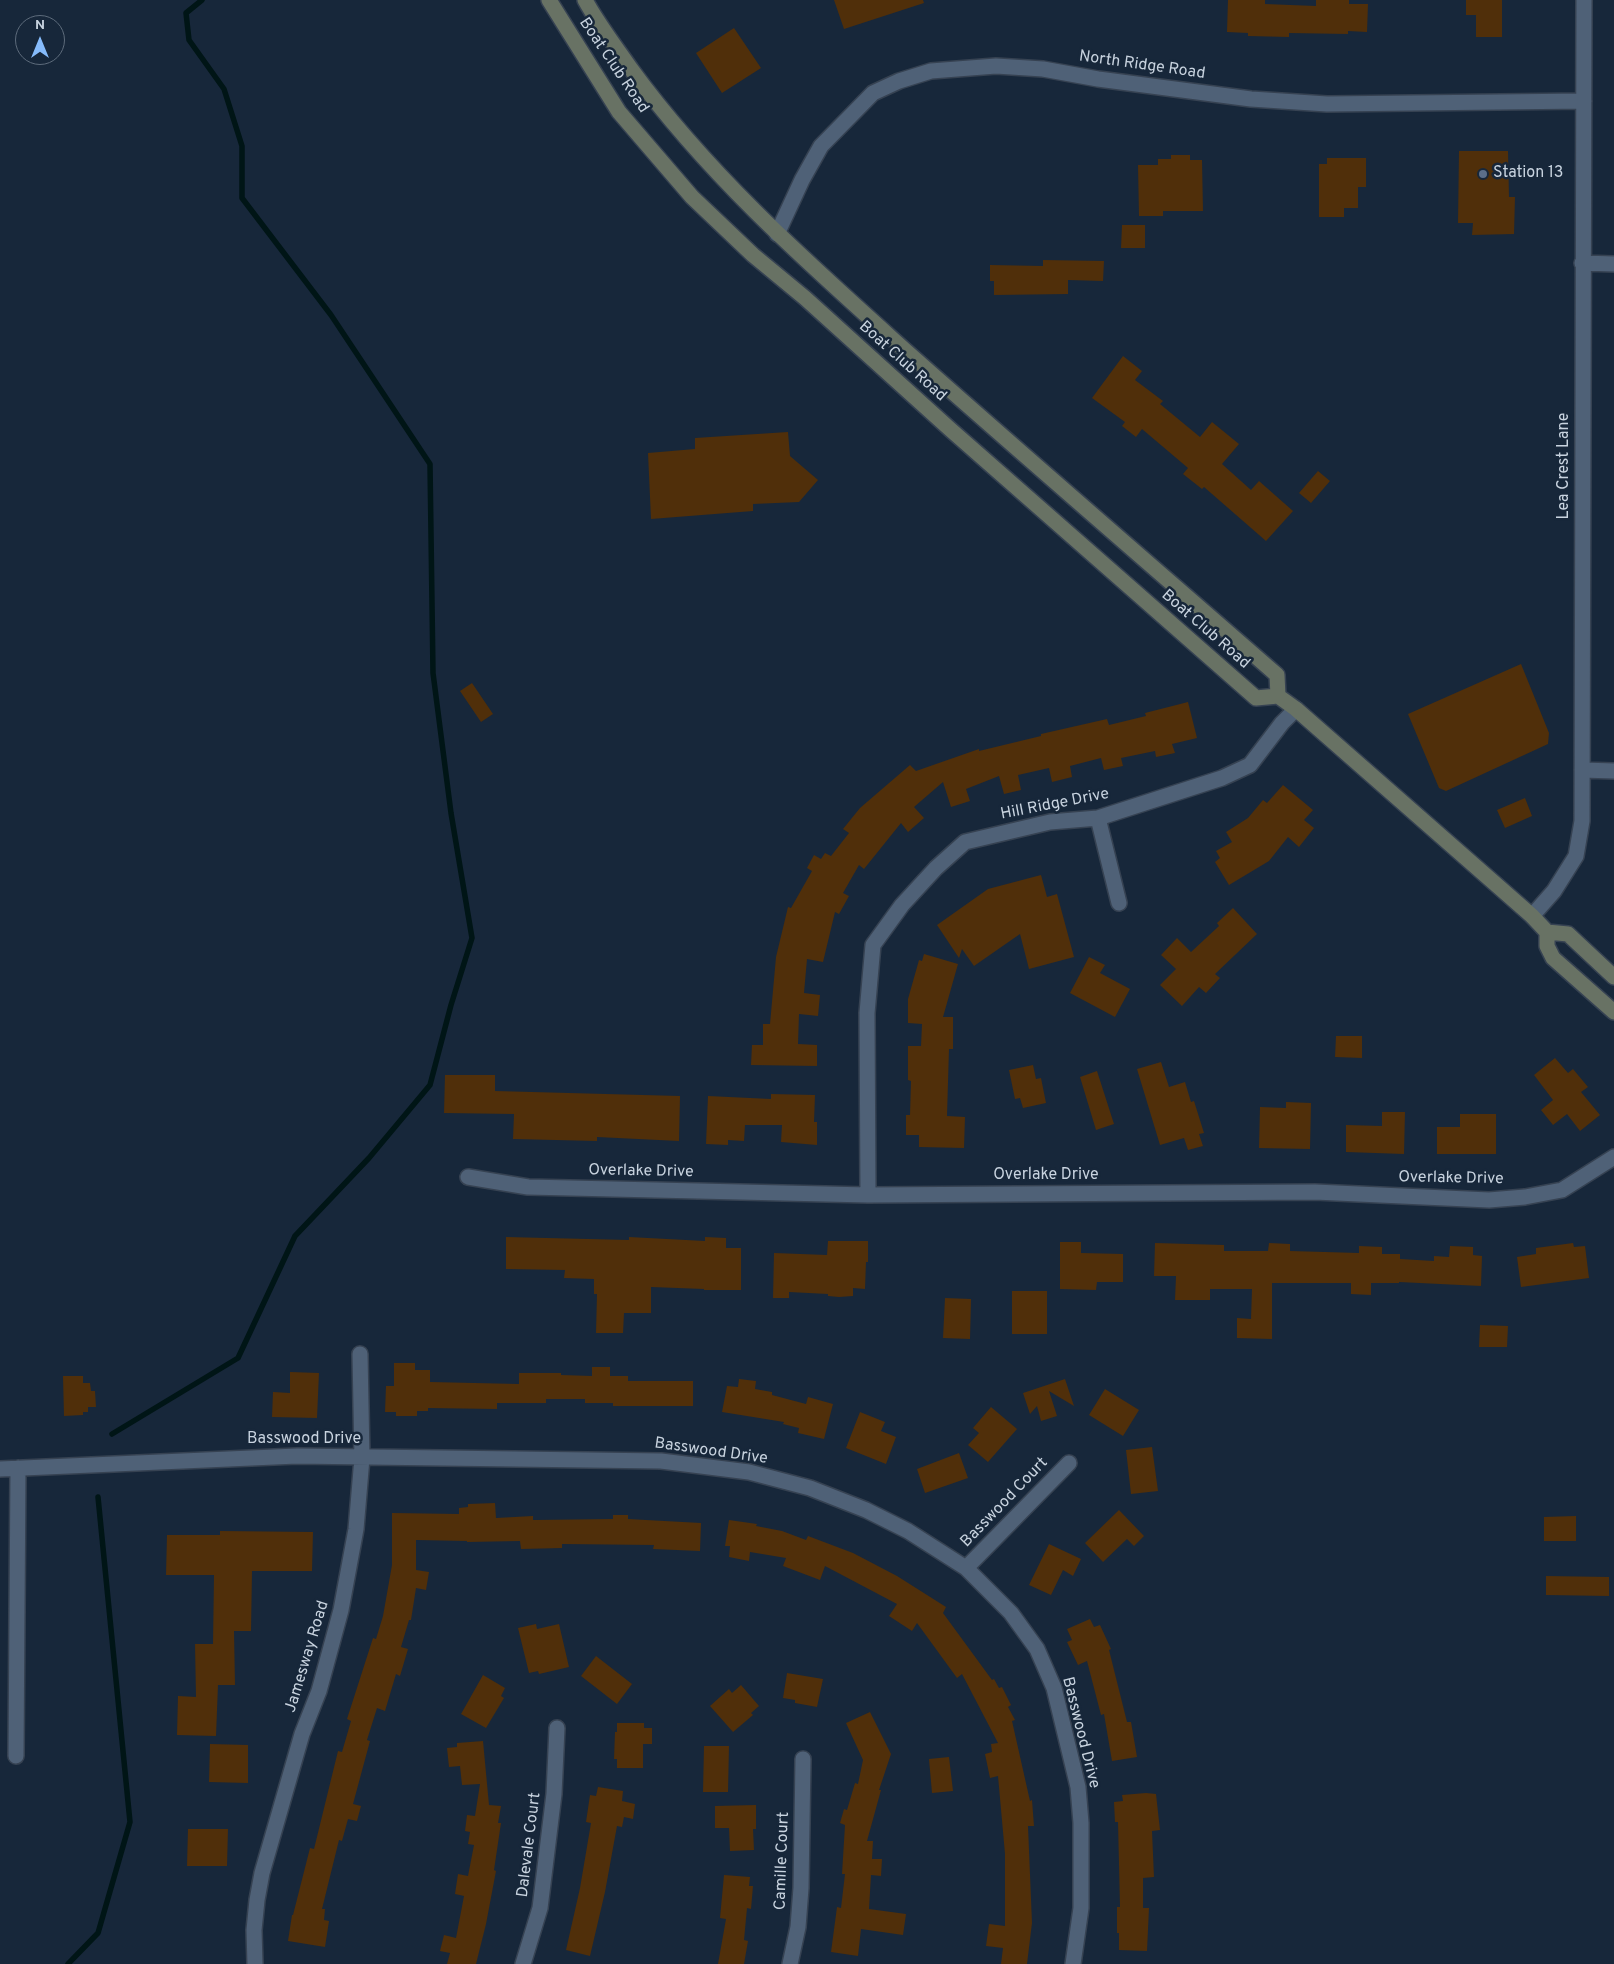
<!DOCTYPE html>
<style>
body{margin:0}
#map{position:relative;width:1614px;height:1964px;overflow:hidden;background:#17273a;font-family:Overpass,sans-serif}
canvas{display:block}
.north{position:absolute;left:15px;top:15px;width:50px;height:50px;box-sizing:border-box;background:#17273a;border:1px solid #5e6c7c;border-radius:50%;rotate:0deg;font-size:14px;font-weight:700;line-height:20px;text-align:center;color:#c8d3df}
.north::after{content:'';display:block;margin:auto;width:18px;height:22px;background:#86bbfb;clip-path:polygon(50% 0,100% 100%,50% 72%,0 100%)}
</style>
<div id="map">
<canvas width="1614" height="1964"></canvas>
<div class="north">N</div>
</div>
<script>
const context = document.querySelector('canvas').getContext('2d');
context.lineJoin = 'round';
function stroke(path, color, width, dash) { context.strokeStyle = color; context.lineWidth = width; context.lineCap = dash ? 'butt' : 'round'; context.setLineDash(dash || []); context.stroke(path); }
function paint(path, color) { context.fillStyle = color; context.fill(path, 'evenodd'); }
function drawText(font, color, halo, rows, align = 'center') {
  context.font = font + ' Overpass,sans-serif'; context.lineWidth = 5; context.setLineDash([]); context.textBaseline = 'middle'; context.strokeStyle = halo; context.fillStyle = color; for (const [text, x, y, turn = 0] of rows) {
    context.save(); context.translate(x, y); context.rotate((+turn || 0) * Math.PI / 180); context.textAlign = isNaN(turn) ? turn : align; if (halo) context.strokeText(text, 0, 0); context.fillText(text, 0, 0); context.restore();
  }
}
const stream = new Path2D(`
 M112,1434l126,-76 57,-122 74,-78 61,-73 21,-80 21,-67 -21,-125 -18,-140 -3,-209 -99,-149 -89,-117v-52l-18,-57 -35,-49 -3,-27 16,-13
 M68,1964l30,-31 32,-111 -32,-325`);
const building = new Path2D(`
 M834,0h89l1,3 -80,26z
 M1228,0h37v4l51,2v-6h33v4h19l-1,28 -19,-1v3l-59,-1v4l-41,-1v-3l-21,-1z
 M1466,0h36v37h-26v-22h-10z
 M734,28l27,40 -39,25 -26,-40z
 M1459,151h49l1,46h6l-1,37 -42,1 1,-12h-15z
 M1171,155h19v5h12l1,51h-40v5h-24l-1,-51h20v-6h13z
 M1327,158h39v29h-8v21h-14v9h-25v-53h8z
 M1122,225h23v23h-24z
 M1043,260l61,1 -1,20 -35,-1v14l-74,1v-14h-4v-16l53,1z
 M1123,356l19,15 -7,9 28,21 -3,3 40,33 12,-15 27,22 -17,20 29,26 8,-9 34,30 -27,30 -62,-54 -2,2 -19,-15 5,-6 -46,-39 -6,8 -14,-11 3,-4 -33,-24z
 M788,432l2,24 28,24 -19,22 -46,2v7l-102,8 -3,-66 47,-4v-11z
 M1318,471l12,10 -19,22 -12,-10z
 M1521,664l28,69 -1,11 -102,47 -7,-3 -31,-74z
 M472,683l21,31 -12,8 -21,-31z
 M1188,702l9,36 -25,6 3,9 -19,4 -1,-6 -34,7 2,8 -19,4 -3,-12 -31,8 2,11 -20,5 -3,-14 -31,7 3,15 -17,4 -5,-18 -33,13 4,12 -19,6 -8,-25 -29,25 10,11 -16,14 -7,-9 -37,46 -5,-4 -16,28 6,3 -10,18 -4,-2 -12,50 -16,-3 -3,34 16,2 -2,21 -19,-2 -1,30 19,1v21l-66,-1 1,-20h11v-21h7l6,-67 12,-50 3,1 21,-37 -5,-3 7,-13 7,4 4,-6 6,3 18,-23 -6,-4 17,-21 50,-43 6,6 63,-22v2l62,-15v-2l66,-15 2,6 37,-9 -1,-3z
 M1283,785l30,25 -9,10 10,8 -15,19 -11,-10 -19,24 -40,24 -14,-23 5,-4 -4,-7 16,-9 -6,-10 22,-14 15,-18 4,3z
 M1525,798l7,18 -27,12 -8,-18z
 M1041,875l6,22 10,-3 17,63 -45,12 -9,-35 -46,32 -12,-17 -3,9 -22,-33 51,-36z
 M1233,908l24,26 -42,40 5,4 -14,15 -7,-6 -17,19 -22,-21 16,-16 -15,-14 16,-17 14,14 28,-26 -2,-3z
 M924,954l34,10 -15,53h10v32h-4l-2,67 18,1 -1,31 -45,-1v-12h-13v-20h4l1,-34 -3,-1v-34h13l1,-22 -14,-1v-24l11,-39 3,1z
 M1089,957l16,8 -5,8 30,16 -15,28 -45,-24z
 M1336,1036h26v22l-27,-1z
 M1555,1058l13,15 5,-4 15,18 -7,5 19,23 -20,16 -13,-17 -14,11 -12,-15 12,-10 -19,-25z
 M1161,1062l8,25 16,-5 6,20 3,-1 10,32 -5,1 4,12 -15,4 -4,-12 -24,7 -23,-76z
 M1033,1065l3,14 5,-1 5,25 -23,5 -3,-10 -5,1 -6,-29z
 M1097,1071l17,53 -18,6 -16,-53z
 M445,1075h50v16l185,5 -1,45 -82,-4v4l-84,-2 1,-25 -70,-1z
 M771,1094l44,1 -1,27h3v23l-36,-3 1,-17h-37l-1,16 -16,-1v5l-22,-1 2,-48 63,3z
 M1286,1102l25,1 -1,46 -51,-1 1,-41 26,1z
 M1382,1112h23l-1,42 -58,-2v-27l36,1z
 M1460,1114h36v40h-59v-27h23z
 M506,1237l123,3v-3l76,4v-4l21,1v10h15v42h-37v-1l-53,-2v26h-27l-1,20h-27l1,-39h-3v-15l-30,-1 1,-8 -59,-1z
 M828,1241h40v21h-2l-1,27 -12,-1v8l-14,1 -11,-1v-2l-39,-2v6h-16l1,-45 53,2z
 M1060,1242h21v11l42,1v28h-26l-1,8 -36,-1z
 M1155,1243l69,2v6h44l1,-8 21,1v7l69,2v-7l23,1v7h18v5l34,2v-5l15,1 1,-11 23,1v8l9,1 -1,30 -82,-4v1h-28v12l-20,-1v-11h-79v56l-35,-1v-20l14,1 1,-30h-42v11h-35l1,-24h-22z
 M1573,1243l1,4 11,-1 4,32 -68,9 -4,-30 19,-3v-6z
 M1012,1291h35v43h-35z
 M945,1298l26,1 -1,40 -27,-1z
 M1480,1325l28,1 -1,21h-28z
 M394,1363h21v7h15v12l89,2v-11h42v2l31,1v-9h18v9h18v5h65v25h-80v-3h-28v-4h-39v4h-49v6l-69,-1v3h-11v5h-21v-4h-11l1,-26h8z
 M290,1372l29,1 -2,45 -45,-1 1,-25 17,1z
 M63,1376h20v7h7l1,8h4l1,16h-8v5h-5v3l-19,1z
 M739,1379l17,2 -1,8 17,3v3l34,9 2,-7 25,7 -9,35 -26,-6 1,-5 -16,-4 1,-2 -62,-10 5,-26 11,1z
 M1065,1379l9,27 -25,-15 8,25 -16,5 -4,-15 -7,8 -7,-21z
 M1105,1389l34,21 -16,26 -34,-21z
 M991,1407l26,22 -29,33 -20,-17 11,-12 -6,-5z
 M860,1412l25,10 -4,9 15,6 -10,27 -40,-16z
 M1152,1447l6,44 -27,3 -5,-44z
 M959,1453l9,25 -43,15 -8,-24z
 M495,1503l1,15 37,-2v4l80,-1v-4h15v4l73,4 -1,28 -47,-2 1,-4 -92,-1v4l-41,1 -1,-8 -53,1v-1l-51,-1v30l13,2 -3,18 -10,-2 -5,32h-2l-8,27 7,2 -8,27 -4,-2 -11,37 -8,-3 -10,32 3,1 -17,63 8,2 -4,15 -9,-2 -6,22 -3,-1 -17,69h3l-1,11 5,1 -4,26 -37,-6 4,-26h1l17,-67 4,1 24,-98 4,1 9,-31 -4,-2 26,-81 3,1 7,-23 9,-51v-52l67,1v-6l9,-1v-3z
 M1119,1510l25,26 -10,10 -7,-7 -24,23 -18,-19z
 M1576,1516v25h-32v-24z
 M729,1520l28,4 -1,2 26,5 24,9 2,-4 45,17 44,23 49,31 -3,6 49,67 2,-1 5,9 3,-1 9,18 -3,2 7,13 -3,1 18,80 2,-1 2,26h-6l4,97 -5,41h-26l2,-16 -17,-2 3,-22 16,2v-72l-7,-78 -8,2 -5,-24 7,-2 -1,-8 7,-1 -36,-69 -5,4 -40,-55 -5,8 -23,-15 8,-12 -72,-38 -5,14 -37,-14 3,-8 -36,-6 -1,9 -20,-4 1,-11h-5z
 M220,1531l93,1 -1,39h-60l-1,60h-17l1,54h-17l-2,51 -39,-1 1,-39 18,1 -1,-53h18l1,-69h-48l1,-40h53z
 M1049,1544l32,15 -8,17 -10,-6 -12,25 -22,-10z
 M1546,1576l63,1v19l-63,-1z
 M1090,1619l4,8 6,-2 11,24 -2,1 18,72h4l6,35 -25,4 -8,-47 -3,1 -14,-54 -9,4 -11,-23 5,-2 -5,-11z
 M536,1624l1,5 22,-5 10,43 -30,7 -1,-3 -9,2 -11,-45z
 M596,1656l36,28 -15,20 -36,-28z
 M787,1673l36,6 -6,28 -22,-4v-3l-12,-2z
 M483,1675l22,13 -4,8 3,2 -18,30 -25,-14z
 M741,1685l18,21 -8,7 2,2 -20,17 -23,-26 19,-17 3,4z
 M870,1712l21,42 -12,36h2l-14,51h6l-1,18h10l-1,17 -10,-1 -2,34 37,5 -3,21 -42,-6 -3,27 -27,-4 6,-45 4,1 4,-34h-3l3,-49 -5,-2 4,-14 3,1 8,-27 3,1 5,-24 -17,-37z
 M617,1723h27v5h8v16h-9v24h-26v-9h-3l1,-27h2z
 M483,1741l6,64 12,1 -3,17h3l-7,47 2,1 -10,53 -10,40h-29l3,-11 -10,-2 4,-16 12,3 8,-42 -9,-2 3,-20 10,2 6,-31 -6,-1 2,-12 -5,-1 2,-16 8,1 5,-32 -18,1 -2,-19 -11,1 -2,-19 10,-1v-4z
 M210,1744l38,1v38l-39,-1z
 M704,1746h25l-1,46h-25z
 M949,1757l4,34 -21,2 -3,-34z
 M598,1787l25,4 -1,10 13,3 -2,15 -9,-2 -2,10 -5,-1 -12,66 -15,64 -24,-6 14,-62 11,-65 -5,-1 4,-27 6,1z
 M1146,1793l10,1 4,36 -8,1 2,46 -11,1v30h6l-2,43 -28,-1v-17h-2v-26h3l-2,-85h-3l-1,-20 9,-1 -1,-6z
 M756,1805v24h-3l1,21 -24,1 -1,-23h-14v-22z
 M188,1829h40l-1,37h-40z
 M724,1875l26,2 -1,9h4l-2,23 -4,-1 -3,32 4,1 -4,23h-26l8,-45 -6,-1z`);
const street = new Path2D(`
 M777,234l25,-54 19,-34 52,-53 26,-12 32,-10 65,-5 47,3 55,10 153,20 76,5 257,-3
 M1582,263l32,1
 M1582,770l32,1
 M1098,818l21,85
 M1532,916l22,-25 22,-35 6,-35 2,-821
 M468,1177l60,10 340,8 447,-3 174,8 36,-3 37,-7 52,-33
 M868,1195l-1,-182 6,-68 29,-40 34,-37 29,-26 85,-20 48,-4 124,-40 28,-13 32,-42 14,-14
 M0,1469l297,-13 364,5 88,11 61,16 56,22 42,21 58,37 45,45 26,36 17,39 24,99 3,36v85l-8,56
 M966,1568l103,-105
 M16,1756l2,-288
 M255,1964l-1,-34 3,-30 5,-27 40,-139 17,-43 22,-81 15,-81 6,-71 -2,-104
 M523,1964l17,-56 14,-114 3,-66
 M790,1964l8,-37 3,-39 2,-129`);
const secondary = new Path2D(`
 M549,0l70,112 73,85 61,58 52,43 146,132 305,268 22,-2 18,13 236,207 15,16v14l6,12 61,54
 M585,0c13,24 30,46 46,69 78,107 177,194 275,282 123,109 247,216 371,324l1,21
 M1547,932l21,2 46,43`);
const markers = [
 [1483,174,5,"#5c6f8a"]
];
const streetNames = [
 ["Boat Club Road",613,66,56],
 ["North Ridge Road",1142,66,8],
 ["Boat Club Road",902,362,42],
 ["Lea Crest Lane",1565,466,-90],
 ["Boat Club Road",1205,630,41],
 ["Hill Ridge Drive",1055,805,-11],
 ["Overlake Drive",641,1172,1],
 ["Overlake Drive",1046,1176],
 ["Overlake Drive",1451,1179,1],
 ["Basswood Drive",304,1440],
 ["Basswood Drive",711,1452,8],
 ["Basswood Court",1005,1503,-46],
 ["Jamesway Road",308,1657,-73],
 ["Basswood Drive",1080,1733,76],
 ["Dalevale Court",530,1845,-83],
 ["Camille Court",783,1861,-88]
];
const poiNames = [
 ["Station 13",1493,174]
];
stroke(stream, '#001516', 5.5);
paint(building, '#502f0a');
stroke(street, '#364252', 18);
stroke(secondary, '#364252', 18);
stroke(street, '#4f6177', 15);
stroke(secondary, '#687264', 15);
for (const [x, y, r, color] of markers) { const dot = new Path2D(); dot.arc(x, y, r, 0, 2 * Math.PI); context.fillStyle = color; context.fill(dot); stroke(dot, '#17273a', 2); }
drawText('16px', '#c8d3df', '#17273a', streetNames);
drawText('16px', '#c8d3df', '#17273a', poiNames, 'left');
</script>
